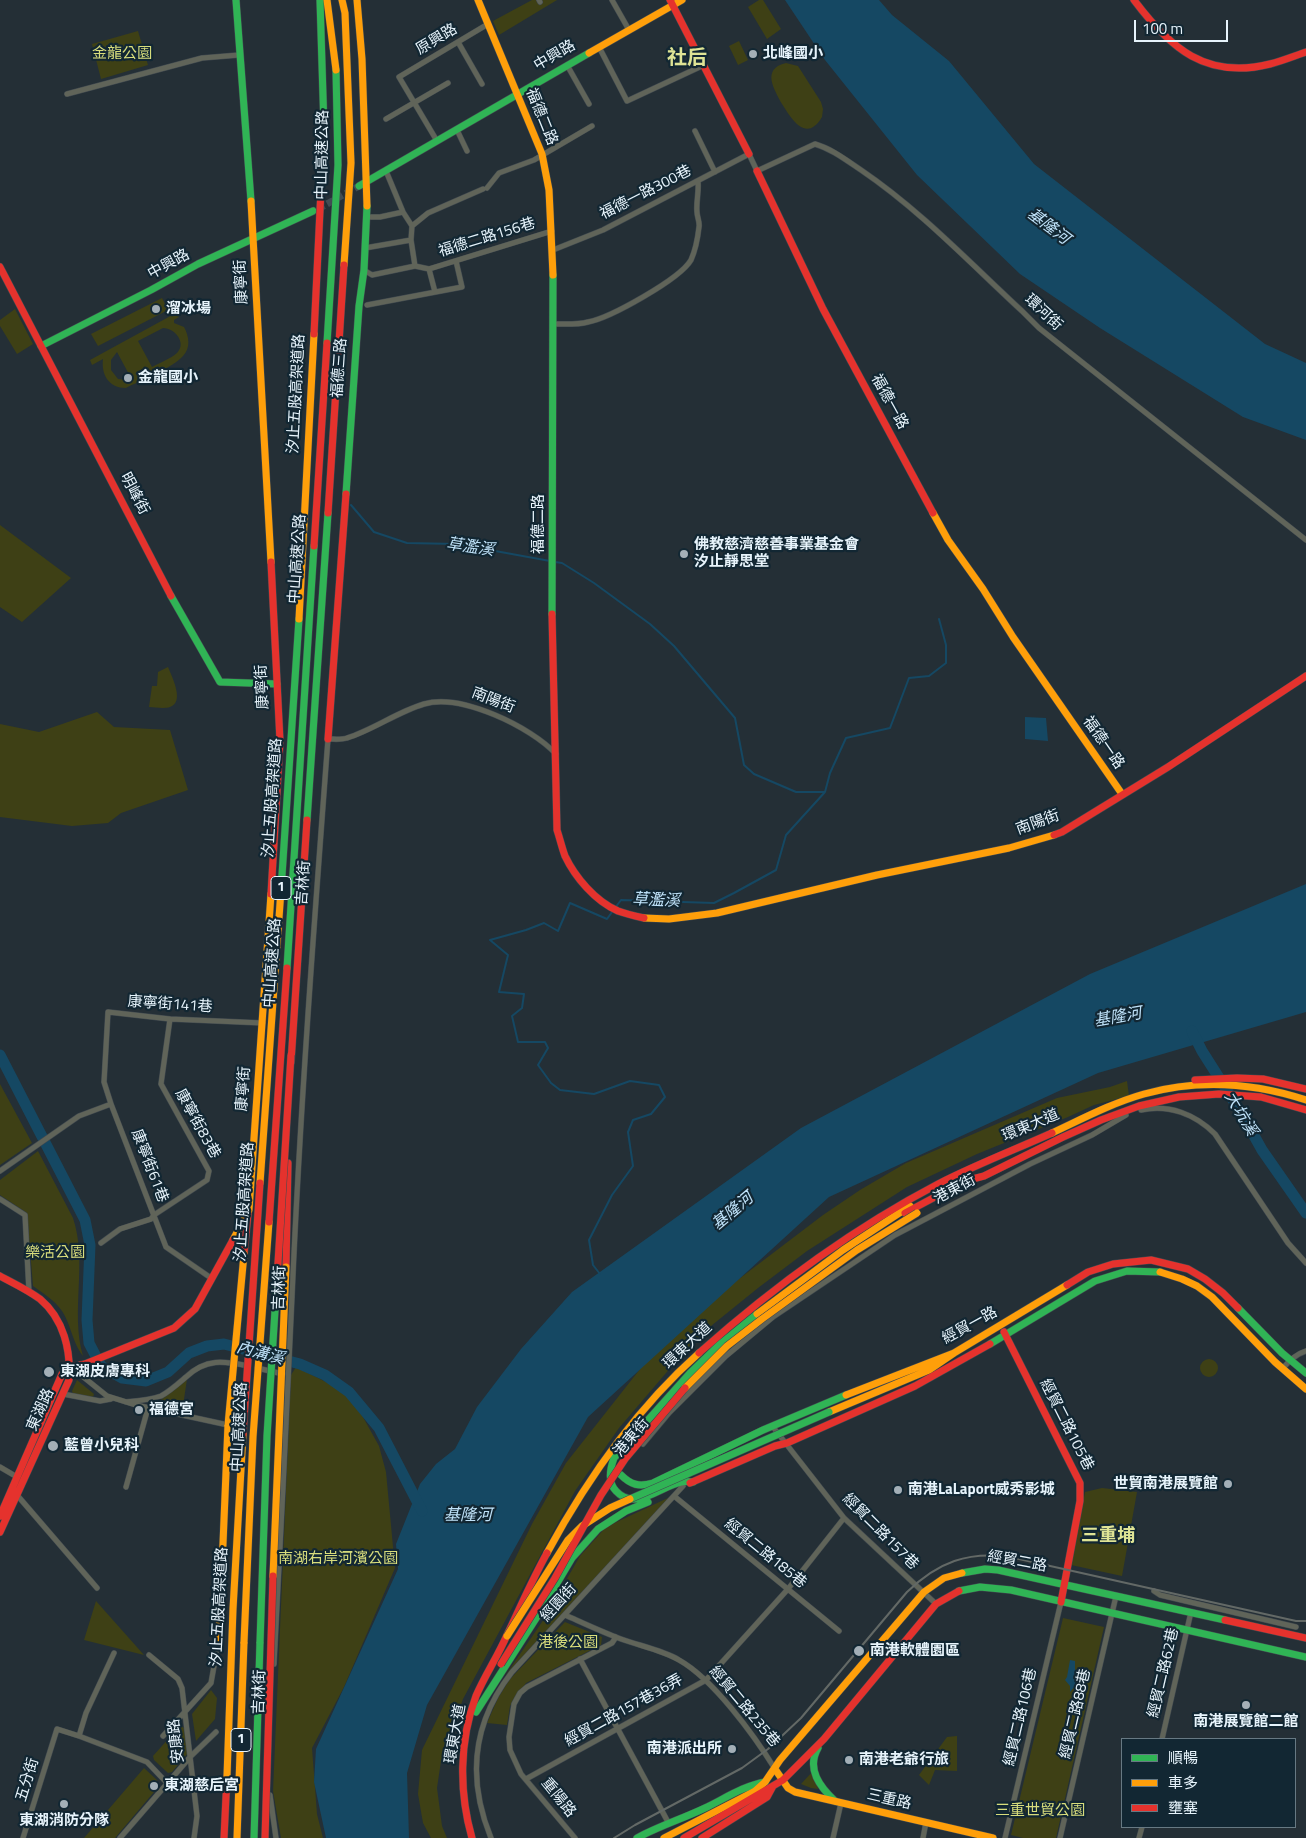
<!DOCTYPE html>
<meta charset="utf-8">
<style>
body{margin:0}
#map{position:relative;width:1306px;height:1838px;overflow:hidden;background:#242f36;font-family:"Titillium Web","Noto Sans TC",sans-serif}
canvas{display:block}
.legend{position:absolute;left:1121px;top:1738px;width:175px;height:90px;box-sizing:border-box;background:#122733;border:1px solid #677983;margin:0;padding:6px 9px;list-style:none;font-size:15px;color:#e7f4fc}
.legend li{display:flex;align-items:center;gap:10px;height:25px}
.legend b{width:25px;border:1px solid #677983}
.scale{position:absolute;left:1134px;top:20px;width:94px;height:22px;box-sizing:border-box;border:2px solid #e7f4fc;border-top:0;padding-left:6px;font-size:15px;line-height:18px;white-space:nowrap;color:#e7f4fc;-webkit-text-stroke:4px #122733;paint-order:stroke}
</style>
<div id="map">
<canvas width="1306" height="1838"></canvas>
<ul class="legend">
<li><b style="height:6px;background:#30b455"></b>順暢</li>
<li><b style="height:6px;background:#ff9f0a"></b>車多</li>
<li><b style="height:6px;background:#e5322d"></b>壅塞</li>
</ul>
<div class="scale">100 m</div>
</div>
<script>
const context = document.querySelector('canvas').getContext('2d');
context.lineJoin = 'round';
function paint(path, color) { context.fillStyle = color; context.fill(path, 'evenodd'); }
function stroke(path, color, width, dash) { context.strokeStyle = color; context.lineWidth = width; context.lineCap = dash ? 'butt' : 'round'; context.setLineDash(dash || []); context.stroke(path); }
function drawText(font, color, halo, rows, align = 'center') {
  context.font = font + ' "Titillium Web","Noto Sans TC",sans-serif'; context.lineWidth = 4.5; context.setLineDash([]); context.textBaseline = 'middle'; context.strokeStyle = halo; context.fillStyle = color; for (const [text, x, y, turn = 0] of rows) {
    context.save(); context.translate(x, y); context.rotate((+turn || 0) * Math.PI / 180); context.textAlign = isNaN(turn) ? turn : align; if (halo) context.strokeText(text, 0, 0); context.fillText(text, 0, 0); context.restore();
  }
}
const green = new Path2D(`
 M532,0h25l-58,35 -6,-14z
 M759,0h4l18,29 -14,10 -19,-32z
 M138,31l10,34 -47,14 -9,-35z
 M739,41l9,19 -10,5 -9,-19z
 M786,63l12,3 23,36 2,7 -1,8c-16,27 -31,1 -40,-13 -8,-15 -21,-35 4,-41z
 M162,298l6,12 -70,36 -7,-12z
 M15,309l18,35 -16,10 -17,-28v-6z
 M176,313l3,4 -5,3v3l10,4c5,9 7,21 -1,29 -9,11 -44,25 -57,32 -17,0 -25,-13 -23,-29l-11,6 -2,-5zM163,328c12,0 24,15 14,25 -7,6 -18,10 -25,14l-14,-26zM117,352l14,26 -5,2 -8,-1 -7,-9v-10z
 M0,525l71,53 -49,44 -22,-15z
 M168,667c4,10 17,35 2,40 -6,2 -15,0 -21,0l3,-21h5l1,-14z
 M97,712l17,15 56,3 18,60 -67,23 -13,10 -36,3 -72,-9v-93l39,8z
 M1127,1081l2,15 -35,9 -26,12 -91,37 -70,33 -100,64 -49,37 -47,38 -33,33 -59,69 -44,63 -112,208 -22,62 -4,27 5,38 5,12h-16l-8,-15 -5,-29 4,-44 110,-226 34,-61 82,-104 62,-58 113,-86 37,-25 46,-27 151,-65 53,-11z
 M0,1084l32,59 -32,22z
 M38,1151l35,67c15,45 -3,93 10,138 -12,-15 -12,-36 -25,-50 -7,-8 -17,-14 -25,-20l-6,-73 -27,-18v-15z
 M1200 1368a9 9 0 1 1 18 0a9 9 0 1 1-18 0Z
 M296,1367l44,22 19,21 20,36 7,26 9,96 -51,119 -32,61 5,66 6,24h-42l-8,-47 18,-416z
 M187,1379l-4,27 -25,-4z
 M77,1380l17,14 -1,3 -20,-3 -1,-3z
 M1102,1488l35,4 -15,84 -51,-11 14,-73z
 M670,1497l-165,179 37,-54 38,-66 26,-29z
 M96,1601l48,54 -60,-15z
 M1063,1618l41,9 -48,211h-33l-12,-3z
 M565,1622l37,15 -1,8 -75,38 -16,23 -3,19 -20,-2 11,-25 12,-19z
 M211,1690l6,8 -2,21 -19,22 -4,-27z
 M181,1726l3,2 4,25 -16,19 -4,1 -14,-13 -1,-4 26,-29z
 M957,1736v35l-22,-1 -6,15 -10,-10 28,-38z
 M144,1768l13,12 2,6 -44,52h-31z
 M814,1770l4,19 -7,-1 -10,-4z`);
const water = new Path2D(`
 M785,0h94l13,15 57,46 85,103 231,180 41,19v77l-63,-23 -143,-89 -80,-54 -103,-99 -92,-115z
 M1025,717l21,1 2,23 -23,-2z
 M1306,884v128l-208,61 -269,124 -241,220 -161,288 -20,68 2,65h-83l-12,-56 2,-33 82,-180 -2,-25 24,-60 16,-20 19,-15 22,-42 44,-58 51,-57 229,-164 289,-154z
 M1070,1660l5,1v8l4,7 -2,8 -7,8v-6l-5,-6 2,-3z`);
const stream = new Path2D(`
 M351,505l23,27 33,11 50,1 93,17
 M555,562l7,1 32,20 56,41 24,22 61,72 9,47 10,9 42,18h29
 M615,908l6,-8 93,3 20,-10 42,-23 10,-35 39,-43 5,-19 16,-35 44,-10 19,-50 20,-2 17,-13v-18l-7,-26
 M600,1274l-7,-9 -4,-25 23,-45 21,-29 -5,-34 5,-12 18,-6 14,-17 -6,-12 -29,-4 -36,13 -34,-4 -9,-7 -13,-18 10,-17 -3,-6h-27l-6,-26 10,-8 2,-14 -25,-2 9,-37 -18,-15 36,-10 18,-7 14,8 12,-28 37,16 5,-7`);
const river = new Path2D(`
 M1192,1031l10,20 40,63 20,36 44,63
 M0,1055l85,165 5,25 -3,75 2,23 12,23 21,12 24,3 22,-9 21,-19 18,-7 17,-2 76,20 25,11 24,17 30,36 43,83`);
const secondaryTunnel = new Path2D(`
 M318,209l41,-23`);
const street = new Path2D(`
 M539,0l1,2
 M612,0l17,30
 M458,42l24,42
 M599,47l28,54 77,-36
 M567,65l22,39
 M67,94l135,-36 37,-3
 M386,119l62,-36
 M457,130l10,21
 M695,131l20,41
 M437,141l-38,-64 89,-53
 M386,171l17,41
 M487,188l12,-15 35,-13 58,-34
 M366,217h14l23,-5 9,14
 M412,226l16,-13 55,-24
 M412,226l-1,14 4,26 14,3 6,23
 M365,248l46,-8
 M553,250l50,-20 146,-76 8,17 58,-27c17,5 31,16 46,26 59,40 109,93 161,141l17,17 267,212
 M429,269l123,-38
 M364,270l8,5 43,-9
 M367,305l95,-18 -6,-26
 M554,324c11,0 23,1 34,-2 22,-4 92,-43 103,-62 4,-9 7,-24 8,-33 1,-5 -2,-10 -2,-15 -1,-11 2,-18 1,-31
 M111,1104l-7,-22 4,-70 62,7 93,4
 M1141,1110c28,-6 54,4 74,24l73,109 18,20
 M0,1171l79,-55 32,-12 55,143 45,31
 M0,1199l25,16 4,77
 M101,1243l19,-14 31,-10 3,-4 53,-35 2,-9 -48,-87 9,-65
 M71,1367l36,29 29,9 92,20
 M257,1368l26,6
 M1283,1368c6,-7 13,-14 23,-17
 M63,1394l37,7 11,-2
 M126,1402c11,-1 24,-2 35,-6 8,-4 18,-13 25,-19 20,-19 38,-16 62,-11
 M773,1427l71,91 92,86
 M643,1444l26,-31 57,-57 47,-39 122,-82 135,-71 62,-29 34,-20
 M0,1467l17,10v2
 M126,1487l22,-79
 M17,1493v2l80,93
 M674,1496l165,135
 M1154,1591l6,4 136,32
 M565,1615c18,8 37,17 56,24 19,7 41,11 58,21 34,19 75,75 96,109
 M149,1655l29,24 4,9 15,128 -3,22
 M580,1659l88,163
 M274,1664c7,-122 12,-245 18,-367 8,-186 22,-372 36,-558 6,0 13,1 19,-1 26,-8 50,-26 77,-34 37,-11 107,23 132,50
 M79,1736l7,-23 28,-60
 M163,1736l48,-53 8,-45
 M1162,1739l29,-127
 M526,1779l180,-99 82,-91 56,-71
 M270,1795l6,43
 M23,1838l34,-109 22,7 68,26 21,22
 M120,1838l71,-82 25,-24
 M491,1838c-24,-59 -19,-115 21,-166l171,-186
 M575,1838l-54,-64 -11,-24 -1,-13 5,-33 6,-11 7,-6 85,-44 4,-6
 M833,1838l8,-35
 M923,1838l3,-16
 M1005,1838l56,-236
 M1060,1838l56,-242
 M1139,1838l3,-11`);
const fast = new Path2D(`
 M236,0l15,201
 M359,186l230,-133
 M41,346l110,-56 47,-26 115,-53
 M346,494l13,-188 5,-36 3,-64
 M171,596l49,86 57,2
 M552,614l1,-339
 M307,820l21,-307
 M1238,1308l44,45 24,20
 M990,1344l105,-63 32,-10 33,1
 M621,1475c10,10 18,12 32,8l110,-53 83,-35
 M693,1482c-4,0 -8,-1 -12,0 -20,4 -46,30 -65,9 -9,-9 -6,-22 -2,-33l76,-85 28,-27 39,-32
 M962,1573l23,-4 13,1 227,50
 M959,1591l21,-4 31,3 295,67
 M476,1712l64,-100 32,-54 26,-29 28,-18 22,-9
 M818,1748c-12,21 2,39 17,53
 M254,1838l6,-196
 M637,1838c22,-12 45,-19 68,-30 19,-9 38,-22 60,-26`);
const slow = new Path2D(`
 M342,0l3,13 6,150 -7,102
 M357,0l5,59 5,147
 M478,0l64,154 7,36 4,85
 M589,53l93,-53
 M251,201l20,361
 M933,513l15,27 35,49 30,48 109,157
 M644,918l25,1 48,-6 160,-38 132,-27 45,-13
 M1052,1133c30,-14 60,-30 92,-39 54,-15 110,-11 162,6
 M233,1240l16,-30 22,-316
 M1160,1272l22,7 15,7 15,11 63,65 31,27
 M757,1314l86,-64 67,-44
 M846,1395l108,-42 113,-68
 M829,1412l100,-42 25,-17
 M547,1553c40,-74 89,-144 152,-200
 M219,1638l9,-213
 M775,1769l13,19 7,4 198,46
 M237,1838l7,-196
 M664,1838l91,-47 10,-9 15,-22 144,-168 20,-14 18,-5`);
const jam = new Path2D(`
 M670,0l79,154
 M1134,0c36,48 72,80 136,64 12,-3 24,-8 36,-12
 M757,171l66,138 110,204
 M0,267l171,329
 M328,513l16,-248
 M271,562l9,179 -9,153
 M552,614l5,216c3,9 5,18 8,26 10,21 30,45 53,55 8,3 17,5 26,7
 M328,739l18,-245
 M1054,835l8,-3 106,-65 138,-91
 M291,1062l16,-242
 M1195,1080l42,-2 26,1 43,10
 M905,1213l60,-32 19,-5 79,-39 38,-17 38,-14 40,-9 40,-3 42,3 45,13
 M244,1254l4,-40
 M286,1267l2,-104
 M0,1276c13,7 28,14 40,23 24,20 31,52 29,81l-69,152
 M1067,1285l21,-13 25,-8 38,-4 37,9 17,10 18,14 15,15
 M1004,1332l76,151v18l-19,101
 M699,1353c72,-64 153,-124 239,-169 37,-19 76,-34 114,-51
 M690,1483l85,-37 12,-3 128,-57 75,-42
 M0,1516l62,-142 9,-7 14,-3 89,-36 21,-19 38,-69
 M1225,1620l81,18
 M224,1838l3,-62
 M472,1838c-13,-45 -13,-97 4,-142 9,-21 22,-40 31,-61 13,-27 25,-55 40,-82
 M684,1838l99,-58 41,-41 112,-135 23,-13
 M702,1838l65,-41 6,-11`);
const rail = new Path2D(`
 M614,1838l21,-13 107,-57 26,-19 33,-31 106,-126c31,-30 61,-41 103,-35l286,64h10`);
const fastBridge = new Path2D(`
 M320,0l4,128
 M327,343l11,-178 -2,-95
 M281,890l18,-271
 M287,968l27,-422
 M630,1499l199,-87
 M260,1642l7,-206 10,-157`);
const slowBridge = new Path2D(`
 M327,0l9,70
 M299,619l15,-285
 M260,1183l21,-293
 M685,1388l42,-42 35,-27 95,-69 60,-37
 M228,1425l16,-171
 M273,1576l13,-309
 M507,1636l61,-96 14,-14 28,-18 20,-9
 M244,1642l9,-205 16,-215
 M227,1776l6,-167 10,-175`);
const jamBridge = new Path2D(`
 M314,334l10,-206
 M314,546l13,-203
 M269,1222l18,-254
 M277,1279l14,-224
 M243,1434l17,-251
 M501,1664l54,-86 46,-83 24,-36 60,-71
 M265,1838l8,-262`);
const markers = [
 [753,54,5,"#a3afb7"],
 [156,309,5,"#a3afb7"],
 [128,378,5,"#a3afb7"],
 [684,554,5,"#a3afb7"],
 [49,1372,6,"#a3afb7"],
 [139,1410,5,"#a3afb7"],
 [53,1446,6,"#a3afb7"],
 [1228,1484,5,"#a3afb7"],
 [898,1490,5,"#a3afb7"],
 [859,1651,6,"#a3afb7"],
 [1246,1705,5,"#a3afb7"],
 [732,1749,5,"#a3afb7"],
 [849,1760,5,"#a3afb7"],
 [154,1786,5,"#a3afb7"],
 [64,1804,5,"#a3afb7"]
];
const shields = [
 [281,888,20],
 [241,1740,20]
];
const shieldNames = [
 ["1",281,888],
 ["1",241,1740]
];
const streetNames = [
 ["原興路",437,40,-31],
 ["中興路",555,56,-30],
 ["福德二路",541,117,68],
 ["中山高速公路",323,155,-89],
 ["福德一路300巷",646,193,-27],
 ["福德二路156巷",487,238,-17],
 ["中興路",169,265,-29],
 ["康寧街",242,282,-93],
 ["環河街",1043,313,43],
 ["福德三路",340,368,-86],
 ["汐止五股高架道路",297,394,-87],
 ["福德一路",889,402,61],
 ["明峰街",134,494,62],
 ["福德二路",539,524,-90],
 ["中山高速公路",298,559,-86],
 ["康寧街",263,687,-93],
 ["南陽街",493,701,21],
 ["福德一路",1103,743,55],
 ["汐止五股高架道路",273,798,-86],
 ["南陽街",1038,823,-20],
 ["吉林街",304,883,-86],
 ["中山高速公路",273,963,-86],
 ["康寧街141巷",170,1005,4],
 ["康寧街",244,1089,-86],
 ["康寧街83巷",197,1124,61],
 ["環東大道",1031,1126,-23],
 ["康寧街61巷",149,1166,69],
 ["港東街",955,1190,-28],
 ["汐止五股高架道路",245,1202,-86],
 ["吉林街",280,1288,-88],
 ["經貿一路",970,1326,-29],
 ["環東大道",688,1346,-43],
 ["東湖路",41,1410,-66],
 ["經貿二路105巷",1066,1425,63],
 ["中山高速公路",240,1427,-87],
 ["港東街",632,1438,-50],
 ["經貿二路157巷",880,1532,45],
 ["經貿二路185巷",765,1554,39],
 ["經貿二路",1017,1562,10],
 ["經園街",559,1603,-48],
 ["汐止五股高架道路",220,1607,-87],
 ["經貿二路62巷",1164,1673,-77],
 ["吉林街",260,1692,-88],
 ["經貿二路235巷",744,1707,50],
 ["經貿二路157巷36弄",624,1711,-29],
 ["經貿二路88巷",1076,1714,-77],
 ["經貿二路106巷",1021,1717,-77],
 ["環東大道",456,1734,-80],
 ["安康路",177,1741,-96],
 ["五分街",28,1780,-73],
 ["重陽路",558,1798,51],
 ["三重路",889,1800,13]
];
const parkNames = [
 ["金龍公園",122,54],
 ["樂活公園",55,1253],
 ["南湖右岸河濱公園",338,1559],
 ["港後公園",568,1643],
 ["三重世貿公園",1040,1811]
];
const poiNames = [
 ["北峰國小",763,54],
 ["溜冰場",166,309],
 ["金龍國小",138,378],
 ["佛教慈濟慈善事業基金會",694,545],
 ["汐止靜思堂",694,562],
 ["東湖皮膚專科",60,1372],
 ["福德宮",149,1410],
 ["藍曾小兒科",64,1446],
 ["世貿南港展覽館",1218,1484,"right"],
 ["南港LaLaport威秀影城",908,1490],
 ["南港軟體園區",870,1651],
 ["南港展覽館二館",1246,1722,"center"],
 ["南港派出所",722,1749,"right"],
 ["南港老爺行旅",859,1760],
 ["東湖慈后宮",164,1786],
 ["東湖消防分隊",64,1821,"center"]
];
const waterNames = [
 ["基隆河",1048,227,37],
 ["草濫溪",470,548,8],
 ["草濫溪",656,901,2],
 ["基隆河",1118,1018,-10],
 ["大坑溪",1240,1114,59],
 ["基隆河",733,1212,-40],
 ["內溝溪",260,1354,15],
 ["基隆河",468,1516]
];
const quarterNames = [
 ["三重埔",1108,1537]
];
const districtNames = [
 ["社后",687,59]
];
paint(green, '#3e4015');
paint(water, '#154863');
stroke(stream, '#154863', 2);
stroke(river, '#154863', 11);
stroke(secondaryTunnel, '#414d54', 7, [7, 3.5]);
stroke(street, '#414a50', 6);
stroke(fast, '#414a50', 8);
stroke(slow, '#414a50', 8);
stroke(jam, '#414a50', 8);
stroke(street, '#606459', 5);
stroke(fast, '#30b455', 7);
stroke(slow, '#ff9f0a', 7);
stroke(jam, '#e5322d', 7);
stroke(rail, '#636966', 2);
stroke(fastBridge, '#414a50', 8, []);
stroke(slowBridge, '#414a50', 8, []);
stroke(jamBridge, '#414a50', 8, []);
stroke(fastBridge, '#30b455', 7);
stroke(slowBridge, '#ff9f0a', 7);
stroke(jamBridge, '#e5322d', 7);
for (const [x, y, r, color] of markers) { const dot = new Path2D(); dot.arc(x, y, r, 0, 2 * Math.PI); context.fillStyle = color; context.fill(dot); stroke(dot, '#122733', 2); }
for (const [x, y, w] of shields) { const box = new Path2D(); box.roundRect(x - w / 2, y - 11.5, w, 23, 4); context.fillStyle = '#122733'; context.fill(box); stroke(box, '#e7f4fc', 1); }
drawText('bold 14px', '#e7f4fc', null, shieldNames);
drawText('15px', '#e7f4fc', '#122733', streetNames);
drawText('15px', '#d8dd7c', '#122733', parkNames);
drawText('bold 15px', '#e7f4fc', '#122733', poiNames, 'left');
drawText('italic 16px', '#c0e3fa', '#122733', waterNames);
drawText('bold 18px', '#dfe495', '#122733', quarterNames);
drawText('bold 20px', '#dfe495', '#122733', districtNames);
</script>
